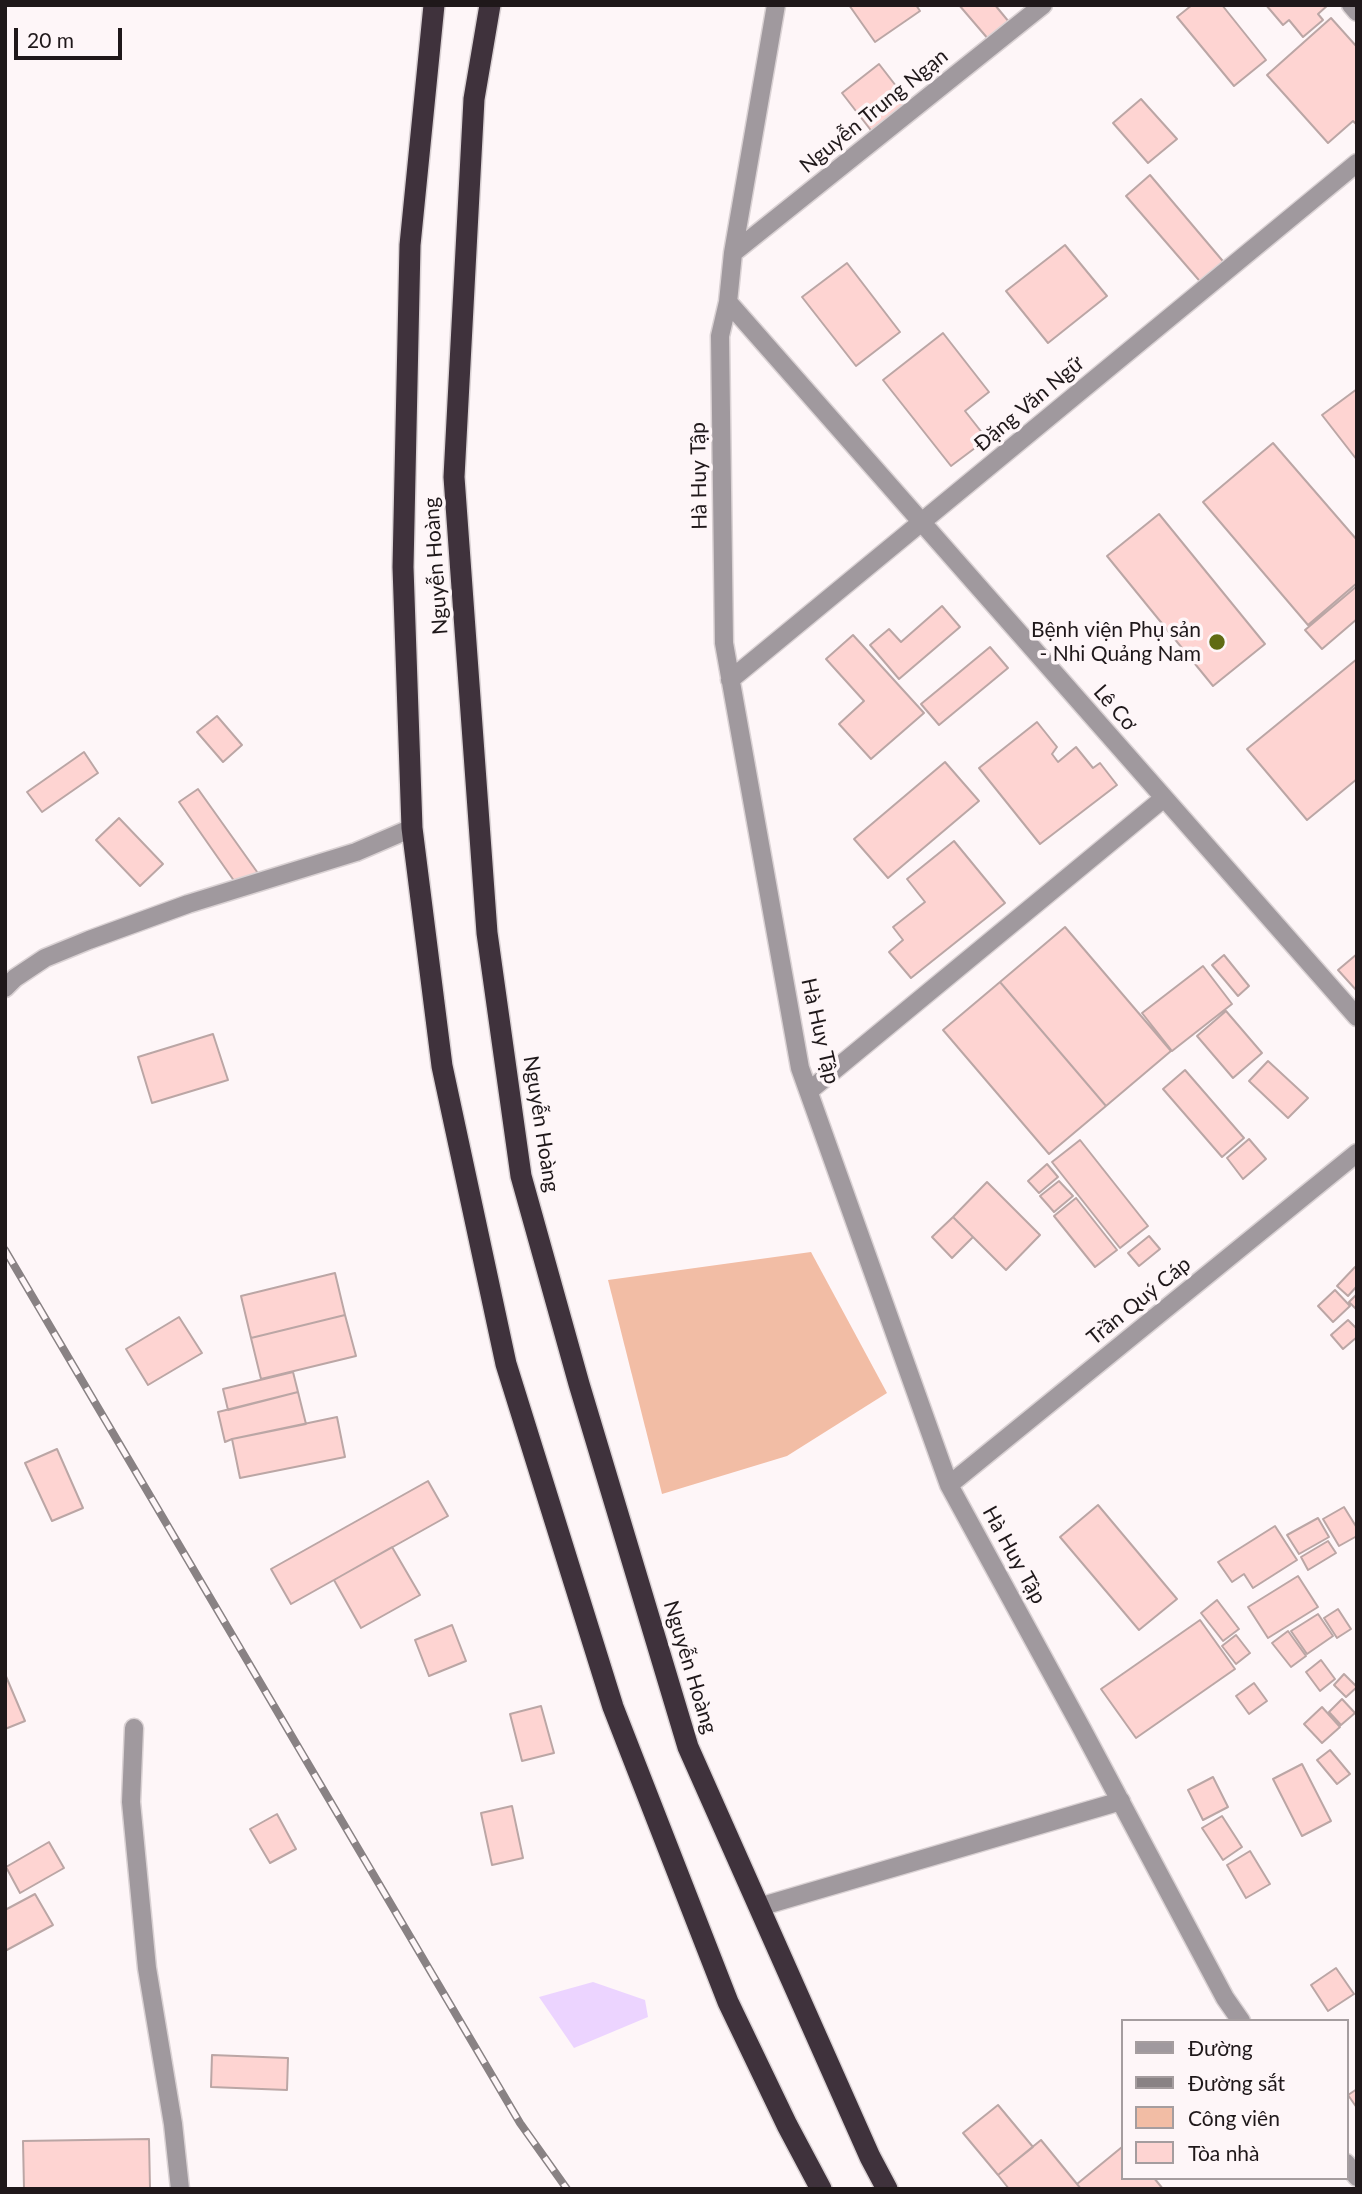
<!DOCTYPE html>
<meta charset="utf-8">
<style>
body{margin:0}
#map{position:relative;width:1362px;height:2194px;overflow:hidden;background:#fef6f8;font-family:Lato,sans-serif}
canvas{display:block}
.frame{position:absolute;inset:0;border:7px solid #1f181a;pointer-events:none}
.legend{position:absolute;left:1121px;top:2019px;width:228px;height:161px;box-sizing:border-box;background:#fef6f8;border:2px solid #a59d9f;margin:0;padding:9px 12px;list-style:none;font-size:21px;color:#1f181a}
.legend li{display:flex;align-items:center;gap:14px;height:35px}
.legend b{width:35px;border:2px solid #a59d9f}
.scale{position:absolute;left:14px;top:28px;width:108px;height:32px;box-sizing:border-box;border:4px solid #1f181a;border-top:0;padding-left:9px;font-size:21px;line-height:24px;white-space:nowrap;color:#1f181a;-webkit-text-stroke:5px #fef6f8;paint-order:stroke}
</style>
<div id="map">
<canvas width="1362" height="2194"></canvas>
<div class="frame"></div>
<ul class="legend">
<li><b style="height:9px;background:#a0999e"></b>Đường</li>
<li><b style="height:9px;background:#898284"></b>Đường sắt</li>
<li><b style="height:19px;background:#f2bda5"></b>Công viên</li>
<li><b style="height:19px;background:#fed4d2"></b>Tòa nhà</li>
</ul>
<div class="scale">20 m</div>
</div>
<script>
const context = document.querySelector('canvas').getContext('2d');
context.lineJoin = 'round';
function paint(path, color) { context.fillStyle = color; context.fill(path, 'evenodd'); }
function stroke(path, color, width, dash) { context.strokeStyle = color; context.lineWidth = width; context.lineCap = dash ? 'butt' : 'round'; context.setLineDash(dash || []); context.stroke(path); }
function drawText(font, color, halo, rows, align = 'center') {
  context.font = font + ' Lato,sans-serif'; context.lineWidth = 7; context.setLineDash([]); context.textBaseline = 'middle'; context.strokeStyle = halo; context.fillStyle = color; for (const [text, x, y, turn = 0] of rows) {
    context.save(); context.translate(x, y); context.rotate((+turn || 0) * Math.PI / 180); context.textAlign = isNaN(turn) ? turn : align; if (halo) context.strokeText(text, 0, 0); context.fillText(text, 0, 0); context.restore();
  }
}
const green = new Path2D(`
 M811,1252l76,141 -100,63 -125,38 -54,-214z`);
const water = new Path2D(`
 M593,1982l52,18 3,17 -74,31 -35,-51z`);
const building = new Path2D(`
 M849,5h67l4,6 -45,31z
 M959,5h36l14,17 -20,18z
 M1192,5h30l44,55 -32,26 -57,-69z
 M1266,5h62l-10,9 5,6 -20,17 -14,-17 -6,5z
 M1331,18l26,29v78l-4,-4 -25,22 -61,-68z
 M879,64l31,40 -37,29 -31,-40z
 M1141,99l36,40 -29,24 -35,-40z
 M1150,175l77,91 -23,20 -78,-90z
 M1065,245l42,51 -59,47 -42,-52z
 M847,263l53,69 -44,34 -54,-69z
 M943,333l46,59 -24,19 22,28 -36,27 -68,-86z
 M1357,389v71l-35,-45z
 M1273,443l84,97v43l-49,42 -105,-123z
 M1159,514l106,130 -52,42 -106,-130z
 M1357,586v33l-35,30 -17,-19z
 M942,606l18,21 -61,52 -29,-34 19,-16 12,13z
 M853,635l71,78 -53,46 -32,-35 25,-23 -38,-42z
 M990,647l18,21 -69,57 -18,-21z
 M1357,659v120l-50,41 -60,-71z
 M217,716l25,29 -19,17 -26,-30z
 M1037,722l20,25 -5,7 6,8 18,-15 17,21 7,-5 17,22 -77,59 -61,-76z
 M84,752l14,21 -56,39 -15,-20z
 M945,762l34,39 -91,77 -34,-39z
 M198,789l62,87 -23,9 -58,-83z
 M119,818l44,46 -23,22 -44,-46z
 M954,841l51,62 -94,75 -22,-26 14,-12 -10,-13 32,-25 -18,-23z
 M1065,927l106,124 -65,55 -106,-124z
 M1357,954v37l-19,-21z
 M1224,955l25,31 -11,10 -26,-31z
 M1203,966l29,38 -60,47 -30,-38z
 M1000,982l106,124 -57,48 -106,-124z
 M1226,1011l36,42 -29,25 -36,-42z
 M213,1034l15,46 -76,23 -14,-46z
 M1268,1061l40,37 -20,20 -39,-37z
 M1185,1070l59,68 -22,19 -59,-68z
 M1249,1139l17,20 -23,20 -16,-21z
 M1080,1140l68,86 -28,22 -68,-86z
 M1047,1164l11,13 -19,16 -11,-12z
 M1059,1181l14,15 -19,16 -14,-16z
 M987,1182l53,53 -34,35 -53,-53z
 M1076,1198l41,52 -22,17 -41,-51z
 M953,1217l20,20 -21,21 -20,-21z
 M1149,1236l11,13 -21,17 -11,-13z
 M1355,1267l2,2v17l-9,10 -11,-10z
 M335,1273l10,42 -94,23 -10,-42z
 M1335,1290l15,16 -17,16 -15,-16z
 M1357,1294v16l-8,-8z
 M345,1315l11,41 -95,23 -10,-41z
 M179,1317l23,36 -54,32 -22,-36z
 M1348,1320l9,9v8l-14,12 -12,-14z
 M293,1372l5,20 -70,18 -5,-21z
 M298,1392l8,32 -74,15 -7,3 -7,-30z
 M337,1417l8,40 -105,21 -8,-39z
 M57,1449l26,59 -31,13 -27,-58z
 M428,1481l20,35 -157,88 -20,-35z
 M1098,1505l79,94 -38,31 -79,-93z
 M1344,1507l13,21v8l-18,10 -16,-27z
 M1318,1518l11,19 -30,17 -12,-19z
 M1275,1526l22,34 -44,28 -9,-14 -12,8 -14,-20z
 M1328,1541l8,12 -28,17 -7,-13z
 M392,1547l28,48 -59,33 -27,-48z
 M1298,1576l20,31 -50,31 -20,-31z
 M1217,1600l22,29 -16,12 -22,-28z
 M1338,1609l13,20 -14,9 -13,-20z
 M1318,1614l15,22 -26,18 -16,-23z
 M1200,1620l35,49 -99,69 -35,-49z
 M452,1625l14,36 -37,15 -14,-36z
 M1288,1631l18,25 -15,11 -19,-24z
 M1236,1635l14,18 -14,11 -14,-18z
 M1321,1660l14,19 -15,12 -14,-19z
 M5,1674l20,47 -20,8z
 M1344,1674l13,13 -11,10 -12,-12z
 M1254,1683l13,18 -18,13 -13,-18z
 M1342,1699l13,14 -14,12 -12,-13z
 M541,1706l13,47 -32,8 -12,-47z
 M1322,1707l18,20 -18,16 -18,-19z
 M1330,1750l20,24 -13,10 -20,-24z
 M1302,1764l29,57 -29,15 -29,-57z
 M1213,1777l15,30 -25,13 -15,-30z
 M512,1806l11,52 -31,7 -11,-52z
 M277,1814l19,35 -26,14 -20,-34z
 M1222,1816l20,31 -19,13 -21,-32z
 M49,1842l15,26 -44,25 -14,-26z
 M1250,1851l20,33 -24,14 -19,-33z
 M35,1894l18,31 -48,26v-41z
 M1336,1968l18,26 -26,17 -17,-26z
 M212,2055l76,3 -1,32 -76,-3z
 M1357,2089v19l-9,-13z
 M998,2105l35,42 -35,28 -35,-42z
 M149,2139l1,49 -126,1 -1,-48z
 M1041,2140l36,44 4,5h-72l-11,-14z
 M1122,2147v31h32l9,11h-82l-4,-5z`);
const minor = new Path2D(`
 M776,5l-43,248 -5,49 -8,34 4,307 76,425 149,417 133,244 143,269 16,23
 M1351,5l6,7
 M733,253l310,-248
 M728,302l629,715
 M730,680l627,-517
 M5,988l10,-10 30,-20 44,-18 99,-36 168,-52 56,-24
 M809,1091l355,-293
 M949,1485l408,-332
 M134,1728l-3,74 16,166 26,156 7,65
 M759,1907l362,-106
 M1346,2163l11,14`);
const highway = new Path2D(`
 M434,5l-24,240 -7,322 9,261 30,238 64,298 107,343 115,295 59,123 34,64
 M490,5l-16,94 -20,378 33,456 34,243 58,208 109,363 182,410 17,32`);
const rail = new Path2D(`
 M5,1250l515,873 47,66`);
const markers = [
 [1217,642,9,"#606b13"]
];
const streetNames = [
 ["Nguyễn Trung Ngạn",874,111,-39],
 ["Đặng Văn Ngữ",1029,404,-40],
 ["Hà Huy Tập",699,476,-91],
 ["Nguyễn Hoàng",436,566,-94],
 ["Lê Cơ",1115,708,49],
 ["Hà Huy Tập",820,1031,77],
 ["Nguyễn Hoàng",541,1124,81],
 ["Trần Quý Cáp",1139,1301,-39],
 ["Hà Huy Tập",1014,1555,61],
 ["Nguyễn Hoàng",690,1667,73]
];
const poiNames = [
 ["Bệnh viện Phụ sản",1201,630],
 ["- Nhi Quảng Nam",1201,654]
];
paint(green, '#f2bda5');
paint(water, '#ecd4ff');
paint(building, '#fed4d2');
stroke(building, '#bba6a5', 2);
stroke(minor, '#dad2d4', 21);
stroke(highway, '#dad2d4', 24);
stroke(minor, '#a0999e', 18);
stroke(highway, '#3f323c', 21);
stroke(rail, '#898284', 8);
stroke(rail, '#fef6f8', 5, [16]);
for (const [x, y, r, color] of markers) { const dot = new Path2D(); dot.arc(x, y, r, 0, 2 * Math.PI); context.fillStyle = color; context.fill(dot); stroke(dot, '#fef6f8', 2.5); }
drawText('21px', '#1f181a', '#fef6f8', streetNames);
drawText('21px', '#1f181a', '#fef6f8', poiNames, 'right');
</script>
